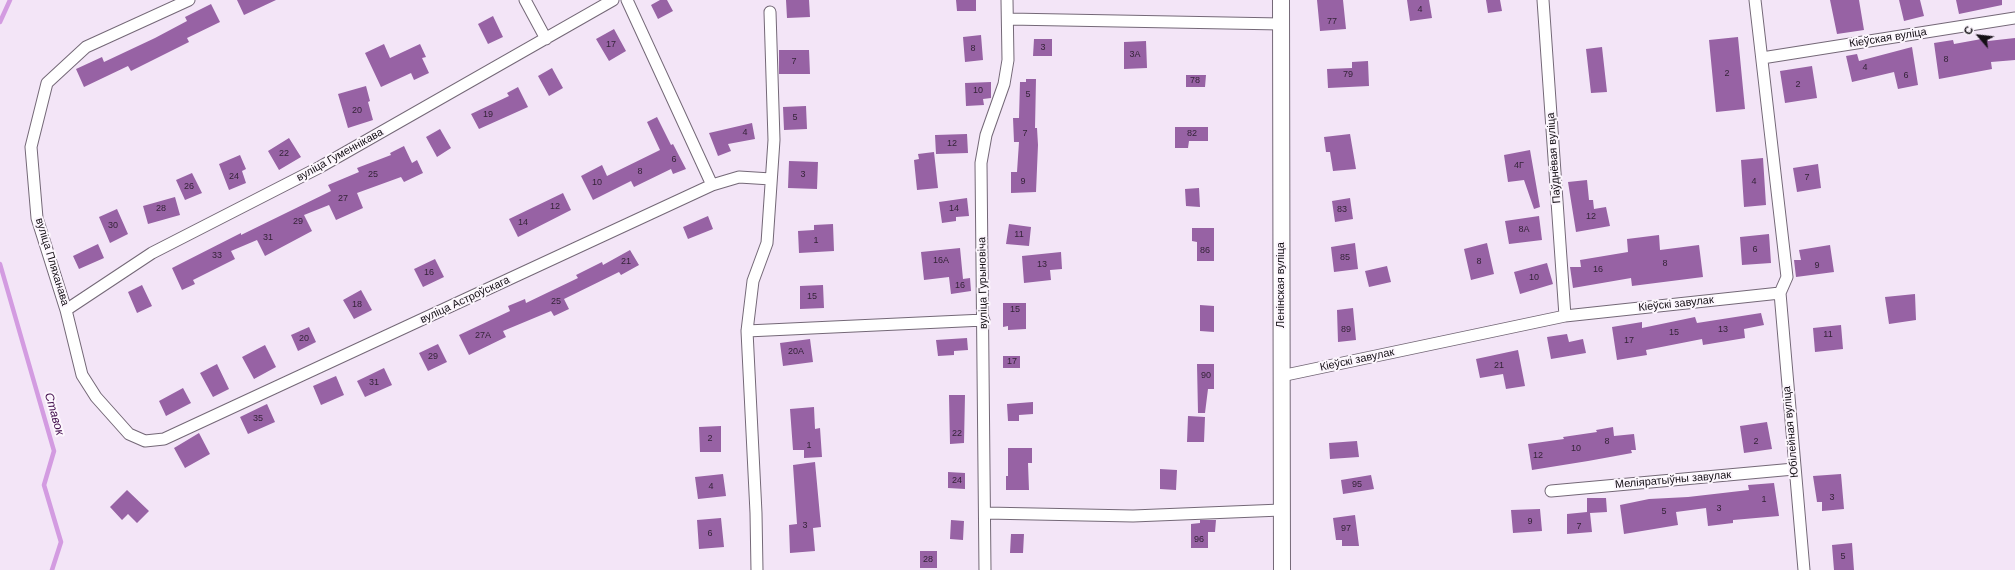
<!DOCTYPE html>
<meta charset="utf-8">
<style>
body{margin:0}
#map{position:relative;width:2015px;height:570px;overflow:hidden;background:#f3e5f7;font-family:Arial,sans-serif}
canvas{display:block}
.north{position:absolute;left:1959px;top:16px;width:40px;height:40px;-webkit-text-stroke:3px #fcf6fd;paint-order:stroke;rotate:298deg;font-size:11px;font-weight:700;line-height:16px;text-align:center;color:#140f15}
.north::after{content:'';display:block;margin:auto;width:14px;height:18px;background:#140f15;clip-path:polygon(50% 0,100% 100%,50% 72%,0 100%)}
</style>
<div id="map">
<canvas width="2015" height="570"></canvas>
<div class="north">С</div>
</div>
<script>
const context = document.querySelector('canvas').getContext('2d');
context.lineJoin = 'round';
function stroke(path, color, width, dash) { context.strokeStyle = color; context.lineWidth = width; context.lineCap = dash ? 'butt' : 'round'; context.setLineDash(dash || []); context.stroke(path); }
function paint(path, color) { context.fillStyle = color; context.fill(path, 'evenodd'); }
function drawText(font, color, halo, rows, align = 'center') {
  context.font = font + ' Arial,sans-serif'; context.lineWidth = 4; context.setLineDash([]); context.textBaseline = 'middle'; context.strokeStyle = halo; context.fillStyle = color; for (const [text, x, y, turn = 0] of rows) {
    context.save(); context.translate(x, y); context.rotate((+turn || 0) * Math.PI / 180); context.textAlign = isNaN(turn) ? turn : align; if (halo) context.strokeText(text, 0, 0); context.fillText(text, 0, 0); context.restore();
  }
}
const stream = new Path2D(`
 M0,22l10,-22
 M0,264l54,187 -10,34 17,57 -9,28`);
const building = new Path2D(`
 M237,0h39l-32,15z
 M660,0h7l6,11 -15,8 -7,-14z
 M786,0h23l1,17 -23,1z
 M956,0h20v11h-19z
 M1317,0h26l3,29 -26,2z
 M1407,0h22l3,18 -22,3z
 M1486,0h14l2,11 -14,2z
 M1830,0h29l5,30 -27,4z
 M1899,0h21l4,16 -20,5z
 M1956,0h46v5l-43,9z
 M211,4l9,18 -33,16 2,4 -58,29 -3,-5 -44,21 -8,-18 26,-12 2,5 51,-24 32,-17 -2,-4z
 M493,16l10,21 -15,7 -10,-20z
 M614,29l12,22 -17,10 -13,-22z
 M981,35l2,25 -18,2 -2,-25z
 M1738,37l7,72 -29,3 -7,-72z
 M1987,38l1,3 27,-3v22l-24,2 1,7 -53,10 -5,-36 19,-3 1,4z
 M1034,39h18v17h-19z
 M1146,41l1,27 -23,1v-27z
 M384,44l6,14 30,-14 6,13 -4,1 7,15 -15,7 -3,-7 -30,14 -16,-34z
 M1602,47l5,45 -16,1 -5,-44z
 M1912,47l6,38 -20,4 -4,-17 -42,10 -6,-26 11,-2 2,7z
 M779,50h30l1,24h-31z
 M1368,61l1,25 -41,2 -1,-19 25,-1v-6z
 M1812,66l5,32 -32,5 -5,-32z
 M552,68l11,20 -14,8 -11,-20z
 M1186,75h20l-1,12h-19z
 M1026,79h10l-1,49h2l1,17 -2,47 -25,1v-21h6l2,-30h-5l-1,-24h6l1,-36h6z
 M991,82v16l-8,1 1,6 -18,1 -1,-23z
 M366,86l4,15 -2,1 5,18 -25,8 -10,-34z
 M518,87l10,20 -49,22 -8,-15 38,-18 -2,-3z
 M806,106l1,23 -23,1 -1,-23z
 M657,117l14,28 2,-1 13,25 -13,5 -2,-5 -37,18 -3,-6 -38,19 -12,-24 21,-11 5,11 53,-26 -13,-28z
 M752,123l3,16 -27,5 3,7 -13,5 -9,-23z
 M1175,127h33v14h-19l-1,7h-13z
 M440,129l11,19 -14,9 -11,-20z
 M967,134l1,19 -32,1 -1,-19z
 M1350,134l6,35 -23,2 -3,-19h-4l-2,-15z
 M289,138l12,19 -22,13 -11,-19z
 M404,146l8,17 5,-3 6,13 -19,9 -3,-5 -44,16 6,15 -27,12 -7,-15 -25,10 8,16 -47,25 -8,-16 -26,11 4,8 -42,21 2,4 -13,6 -10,-22 69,-35v2l90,-44 -3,-6 31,-13 -2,-4 34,-13 -1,-2z
 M1530,150l10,57 -6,2 -10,-29 -16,2 -4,-27z
 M934,152l4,36 -21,2 -3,-30 5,-1 -1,-5z
 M240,155l6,14 -4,2 4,12 -17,7 -10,-26z
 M1763,158l3,47 -22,2 -3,-47z
 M789,161l29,1 -1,27 -29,-1z
 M1818,164l3,24 -24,4 -4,-24z
 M192,173l10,20 -17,7 -9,-20z
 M1587,180l2,20h4l1,9 12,-2 4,19 -34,6 -8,-50z
 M1199,188l1,19 -14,-1 -1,-17z
 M563,193l8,17 -53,27 -9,-18z
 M175,197l5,18 -32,9 -5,-18z
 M967,198l2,18 -13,1v4l-14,2 -3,-21z
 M1350,198l3,21 -18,3 -3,-21z
 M117,209l11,25 -18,9 -11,-26z
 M708,216l5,13 -25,10 -5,-12z
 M1539,216l3,24 -33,4 -4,-23z
 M833,224l1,27 -35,2 -1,-22 16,-1v-5z
 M1009,224l22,3 -2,19 -23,-2z
 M1192,228h22v33h-17v-19l-5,-1z
 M1769,234l2,29 -29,2 -2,-28z
 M1659,235l1,15 39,-5 4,32 -71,9 -1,-8 -58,10 -3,-21h11l-1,-7 48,-8 -1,-13z
 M1355,243l3,26 -24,3 -3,-25z
 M1487,243l7,31 -23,6 -7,-31z
 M98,244l6,14 -25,11 -6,-13z
 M1830,245l4,27 -38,5 -2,-17h7l-2,-10z
 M960,248l3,31 7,-1 1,13 -20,3 -2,-17 -25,3 -3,-28z
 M630,250l9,15 -18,10 -2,-3 -55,27 5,10 -15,7 -3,-5 -48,20 3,6 -37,18 -10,-20 51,-24 -2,-5 17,-7 1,4 52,-25 -2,-3 26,-13 1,3z
 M1061,252l1,17 -12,1 1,10 -27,3 -2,-27z
 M435,259l9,18 -21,10 -9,-18z
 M1547,263l6,21 -33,10 -6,-22z
 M1387,266l4,16 -22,5 -4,-16z
 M142,285l10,21 -15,7 -9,-21z
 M823,285l1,23 -24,1v-23z
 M361,290l11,20 -18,9 -11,-19z
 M1915,294l1,26 -27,4 -4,-27z
 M1003,303h23v26l-18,1v-4l-5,1z
 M1200,305l14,1v26l-14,-1z
 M1353,308l3,32 -18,2 -1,-32z
 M1761,313l3,12 -20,4 1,9 -42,7 -1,-6 -56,11 1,5 -30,5 -5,-33 30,-5v6l53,-11 2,6z
 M1841,325l2,24 -28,3 -2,-24z
 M309,327l7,15 -18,9 -7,-16z
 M1567,334l2,8 14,-3 3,14 -35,6 -4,-22z
 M967,338l1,12 -14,1v4l-16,1 -2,-16z
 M810,339l3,23 -30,4 -3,-23z
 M438,344l9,18 -19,9 -9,-18z
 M265,345l11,22 -22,12 -12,-22z
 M1518,350l7,36 -19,3 -3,-15 -23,4 -4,-19z
 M1003,356h17v12h-17z
 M217,364l12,25 -16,8 -13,-24z
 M1197,364h17v25h-6l-3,24h-7z
 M384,368l8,17 -27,12 -8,-16z
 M336,376l8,19 -23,10 -8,-19z
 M183,388l8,15 -25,13 -7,-15z
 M949,395h16l-1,48 -14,1z
 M1033,402v12l-14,1v6h-11l-1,-17z
 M267,404l8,18 -27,12 -8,-17z
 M814,407l1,22 5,-1 2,29 -18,1v-8h-11l-3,-41z
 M1188,416l17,1 -1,25h-17z
 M1767,422l5,27 -28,4 -4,-27z
 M721,426v26h-21l-1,-25z
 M1613,427l1,9 20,-2 2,16h-5l1,3 -44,8 -56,9 -4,-26 36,-5 -1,-2 34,-5 -1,-2z
 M199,433l11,21 -25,14 -11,-20z
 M1357,441l2,16 -29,2 -1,-16z
 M1008,448h24v15h-4l1,27h-23v-14h2z
 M815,462l6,65 -8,1 2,23 -25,2 -1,-28 8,-1 -4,-59z
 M1160,469l17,1 -1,20 -16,-1z
 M948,472l17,1v16l-17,-1z
 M723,474l3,22 -28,3 -3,-22z
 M1841,474l3,35 -22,2v-9h-5l-4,-26z
 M1371,475l3,14 -31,5 -2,-14z
 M1774,483l5,33 -46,4v3l-25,3 -2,-18 -30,4 2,13 -54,9 -4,-29 29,-6 39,-2 61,-7 -1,-5z
 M127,490l22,21 -12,12 -9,-9 -6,6 -12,-13z
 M1587,498h19l1,14 -17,1 2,19 -25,2v-20l20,-2z
 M1540,509l2,22 -29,2 -2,-23z
 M1355,515l4,31h-17v-6h-6l-3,-22z
 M721,518l3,29 -25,2 -2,-29z
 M951,520l13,1 -1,19 -13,-1z
 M1200,520h16l-1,12h-7v16h-17v-24l9,-1z
 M1011,534h13l-1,19h-13z
 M1852,543l2,27h-20l-2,-25z
 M920,551h17v17h-17z`);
const street = new Path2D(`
 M189,0l-103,47 -39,36 -16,64 6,71 29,92 16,65 14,22 33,37 16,7 19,-2 548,-254 27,-8 32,2
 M525,0l21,39
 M627,0l85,185
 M1543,0l22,316
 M1009,19l272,5
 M1762,58l253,-40
 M1780,293l24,277
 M66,310l86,-57 168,-86 293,-167
 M747,331l237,-11
 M1281,376l284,-60 215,-23 7,-16 -32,-277
 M1551,491l243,-22
 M986,513l147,3 148,-6
 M757,570l-1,-57 -9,-182 6,-50 14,-38 7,-103 -4,-128
 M985,570l-4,-407 5,-28 18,-51 4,-24 -1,-60`);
const secondary = new Path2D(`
 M1281,0l1,570`);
const numberNames = [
 ["4",1420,10],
 ["77",1332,22],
 ["17",611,45],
 ["3",1043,48],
 ["8",973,49],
 ["3А",1135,55],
 ["8",1946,60],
 ["7",794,62],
 ["4",1865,68],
 ["2",1727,74],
 ["79",1348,75],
 ["6",1906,76],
 ["78",1195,81],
 ["2",1798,85],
 ["10",978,91],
 ["5",1028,95],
 ["20",357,111],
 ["19",488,115],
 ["5",795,118],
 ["4",745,133],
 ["7",1025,134],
 ["82",1192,134],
 ["12",952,144],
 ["22",284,154],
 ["6",674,160],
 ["4Г",1519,166],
 ["8",640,172],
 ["25",373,175],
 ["3",803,175],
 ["24",234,177],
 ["7",1807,178],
 ["9",1023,182],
 ["4",1754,182],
 ["10",597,183],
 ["26",189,187],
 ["27",343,199],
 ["12",555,207],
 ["28",161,209],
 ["14",954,209],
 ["83",1342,210],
 ["12",1591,217],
 ["29",298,222],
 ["14",523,223],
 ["30",113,226],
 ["8А",1524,230],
 ["11",1019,235],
 ["31",268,238],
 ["1",816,241],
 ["6",1755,250],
 ["86",1205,251],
 ["33",217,256],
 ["85",1345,258],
 ["16А",941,261],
 ["21",626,262],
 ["8",1479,262],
 ["8",1665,264],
 ["13",1042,265],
 ["9",1817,266],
 ["16",1598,270],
 ["16",429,273],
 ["10",1534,278],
 ["16",960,286],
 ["15",812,297],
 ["25",556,302],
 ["18",357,305],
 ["15",1015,310],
 ["89",1346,330],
 ["13",1723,330],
 ["15",1674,333],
 ["11",1828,335],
 ["27А",483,336],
 ["20",304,339],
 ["17",1629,341],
 ["20А",796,352],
 ["29",433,357],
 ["17",1012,362],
 ["21",1499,366],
 ["90",1206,376],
 ["31",374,383],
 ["35",258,419],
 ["22",957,434],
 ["2",710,439],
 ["8",1607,442],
 ["2",1756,442],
 ["1",809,446],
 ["10",1576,449],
 ["12",1538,456],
 ["24",957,481],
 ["95",1357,485],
 ["4",711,487],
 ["3",1832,498],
 ["1",1764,500],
 ["3",1719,509],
 ["5",1664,512],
 ["9",1530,522],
 ["3",805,526],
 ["7",1579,527],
 ["97",1346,529],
 ["6",710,534],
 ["96",1199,540],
 ["5",1843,557],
 ["28",928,560]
];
const streetNames = [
 ["Кіеўская вуліца",1888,38,-9],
 ["вуліца Гуменнікава",340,155,-29],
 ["Паўднёвая вуліца",1554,158,-94],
 ["вуліца Пляханава",52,262,73],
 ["вуліца Гурыновіча",983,283,-91],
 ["Ленінская вуліца",1281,285,-90],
 ["вуліца Астроўскага",465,300,-25],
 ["Кіеўскі завулак",1676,304,-6],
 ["Кіеўскі завулак",1357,360,-12],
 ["Юбілейная вуліца",1791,432,-95],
 ["Меліяратыўны завулак",1673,480,-5]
];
const waterNames = [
 ["Ставок",54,414,74]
];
stroke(stream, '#d39be1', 4.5);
paint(building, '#9762a4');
stroke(street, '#746877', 13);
stroke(secondary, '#746877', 18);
stroke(street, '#fff', 11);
stroke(secondary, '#fff', 16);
drawText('9px', '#352439', null, numberNames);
drawText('11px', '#140f15', '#fcf6fd', streetNames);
drawText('italic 12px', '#420e4d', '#fcf6fd', waterNames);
</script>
